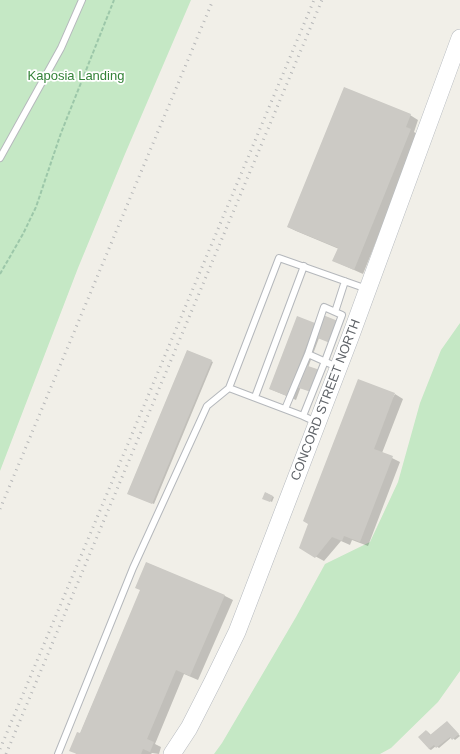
<!DOCTYPE html>
<style>
body{margin:0}
canvas{display:block;background:#f1efe8}
</style>
<canvas width="460" height="754"></canvas>
<script>
const context = document.querySelector('canvas').getContext('2d');
context.lineJoin = 'round';
function paint(path, color) { context.fillStyle = color; context.fill(path, 'evenodd'); }
function stroke(path, color, width, dash) { context.strokeStyle = color; context.lineWidth = width; context.lineCap = dash ? 'butt' : 'round'; context.setLineDash(dash || []); context.stroke(path); }
function drawText(font, color, halo, rows, align = 'center') {
  context.font = font + ' Arial,sans-serif'; context.lineWidth = 3.5; context.setLineDash([]); context.textBaseline = 'middle'; context.strokeStyle = halo; context.fillStyle = color; for (const [text, x, y, turn = 0] of rows) {
    context.save(); context.translate(x, y); context.rotate((+turn || 0) * Math.PI / 180); context.textAlign = isNaN(turn) ? turn : align; if (halo) context.strokeText(text, 0, 0); context.fillText(text, 0, 0); context.restore();
  }
}
const green = new Path2D(`
 M0,0h191l-66,154 -47,114 -78,203z
 M460,323v348l-22,31 -47,46 -11,6h-166l8,-11 74,-126 29,-53 45,-22 28,-60 22,-79 21,-53z`);
const shadow = new Path2D(`
 M410,115l8,5 -4,12 5,3 -56,139 -29,-13 5,-12 -43,-18 -8,-4z
 M314,324l6,3 -1,11 -23,62 -26,-11z
 M211,361l2,1 -59,142 -24,-10z
 M395,394l8,5 -21,54 18,9 -32,84 -16,-6 -2,5 -9,-4 -17,20 -24,-13z
 M266,493l8,4 -2,5 -8,-4z
 M147,563l78,33 8,4 -35,80 -14,-6 -29,70 6,3 -2,7 -7,-1 -1,1h-74l-7,-4 10,-16 61,-144z
 M447,722l13,14 -5,4 -3,-3 -13,11 -3,-2 -5,4 -2,-1 -2,-18 4,4z`);
const building = new Path2D(`
 M344,87l67,27 -5,13 5,2 -57,141 -22,-9 6,-13 -51,-21z
 M323,315l15,6 -8,22 -15,-6z
 M297,316l18,7 -28,73 -18,-7z
 M187,350l25,10 -60,144 -25,-10z
 M305,365l15,5 -9,22 -15,-5z
 M358,379l37,14 -21,56 19,7 -33,86 -16,-6 -2,5 -10,-4 -17,21 -16,-10 9,-24 -5,-3z
 M265,492l8,4 -3,6 -8,-3z
 M146,562l79,33 -35,81 -14,-6 -29,69 7,3 -4,10 -7,-3 -2,5h-64l-8,-3 8,-19 3,1 60,-143 -5,-2z
 M447,721l12,13 -7,6 -2,-3 -14,11 -2,-3 -5,4 -11,-12 8,-7 4,5z`);
const path = new Path2D(`
 M0,274l23,-40 13,-27 25,-74 53,-133`);
const lane = new Path2D(`
 M0,158l61,-110 21,-48
 M335,312l10,-31
 M229,388l50,-130 88,31
 M255,397l49,-131
 M285,409l23,-55 29,13
 M303,416l22,-55 17,-46 -18,-8 -16,47
 M58,754l75,-186 74,-162 22,-18 74,28 13,6`);
const secondary = new Path2D(`
 M172,754l17,-26 24,-47 24,-49 114,-297 109,-297`);
const rail = new Path2D(`
 M0,509l213,-509
 M0,749l314,-749
 M6,754l316,-754`);
const parkNames = [
 ["Kaposia Landing",76,76]
];
const streetNames = [
 ["CONCORD STREET NORTH",326,400,-69]
];
paint(green, '#c5e8c5');
paint(shadow, '#0003');
paint(building, '#cccac5');
stroke(lane, '#b5b8bc', 8);
stroke(secondary, '#b6babf', 18);
stroke(path, '#9cc7a9', 2, [4, 2]);
stroke(lane, '#fff', 6);
stroke(secondary, '#fff', 17);
stroke(rail, '#b6b7b8', 3, [1, 5]);
drawText('13px', '#348238', '#fff', parkNames);
drawText('13px', '#5f6368', '#fff', streetNames);
</script>
